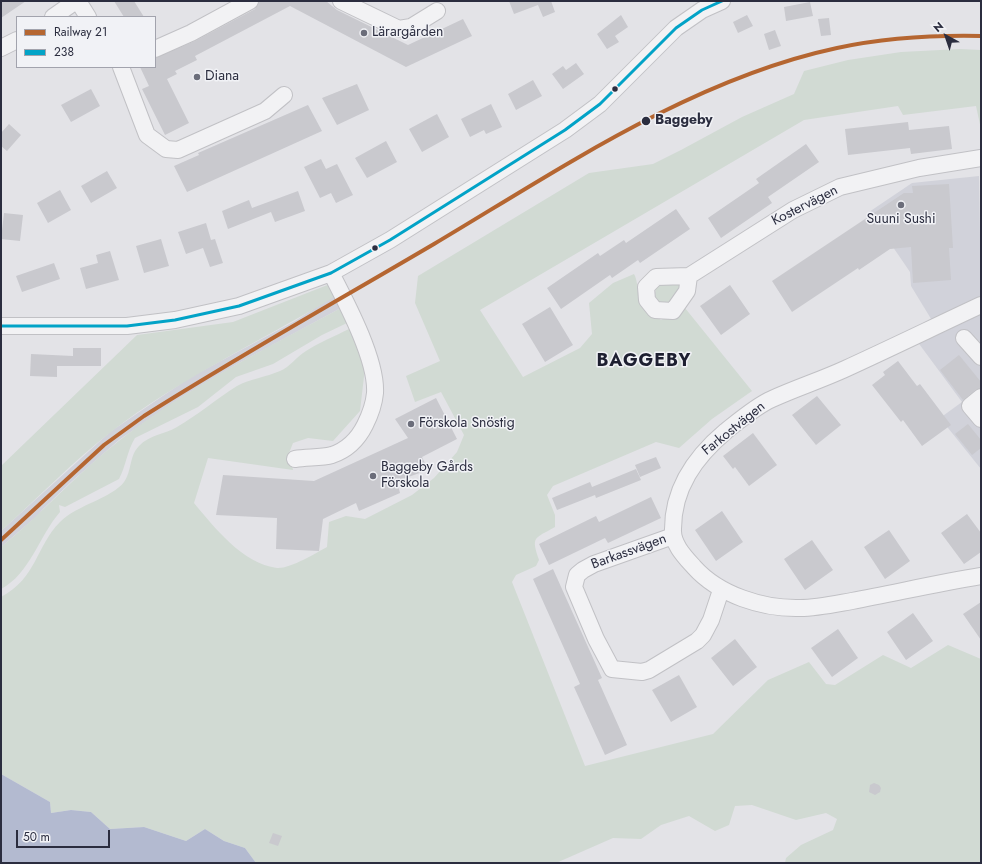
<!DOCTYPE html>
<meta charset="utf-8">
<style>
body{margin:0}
#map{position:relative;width:982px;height:864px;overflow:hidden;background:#e3e3e7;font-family:Jost,sans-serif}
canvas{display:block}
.frame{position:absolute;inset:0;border:2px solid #2b2d3f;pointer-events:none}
.legend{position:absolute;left:16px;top:16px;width:140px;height:52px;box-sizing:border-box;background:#f1f2f6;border:1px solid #a2a3ad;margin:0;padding:5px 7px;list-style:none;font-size:12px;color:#2b2d3f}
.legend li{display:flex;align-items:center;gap:8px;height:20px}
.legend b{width:20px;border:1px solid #a2a3ad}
.north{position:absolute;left:926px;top:16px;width:40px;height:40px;-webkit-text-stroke:3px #f1f2f6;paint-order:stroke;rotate:320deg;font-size:11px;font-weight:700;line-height:16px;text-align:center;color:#2b2d3f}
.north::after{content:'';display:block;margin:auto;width:14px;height:18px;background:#2b2d3f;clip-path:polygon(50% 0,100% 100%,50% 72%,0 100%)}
.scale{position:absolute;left:16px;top:830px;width:94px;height:18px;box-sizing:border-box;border:2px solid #2b2d3f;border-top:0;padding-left:5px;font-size:12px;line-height:14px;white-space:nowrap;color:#2b2d3f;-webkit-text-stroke:3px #f1f2f6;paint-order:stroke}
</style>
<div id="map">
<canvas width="982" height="864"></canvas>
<div class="frame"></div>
<ul class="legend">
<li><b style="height:5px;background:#b56631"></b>Railway 21</li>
<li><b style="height:5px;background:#02a3c7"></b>238</li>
</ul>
<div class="north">N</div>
<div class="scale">50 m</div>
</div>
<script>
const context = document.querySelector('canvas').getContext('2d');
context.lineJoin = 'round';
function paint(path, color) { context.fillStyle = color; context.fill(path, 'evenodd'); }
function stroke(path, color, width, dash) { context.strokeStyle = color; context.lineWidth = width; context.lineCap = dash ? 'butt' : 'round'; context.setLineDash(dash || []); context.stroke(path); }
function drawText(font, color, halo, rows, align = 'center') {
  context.font = font + ' Jost,sans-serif'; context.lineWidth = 3; context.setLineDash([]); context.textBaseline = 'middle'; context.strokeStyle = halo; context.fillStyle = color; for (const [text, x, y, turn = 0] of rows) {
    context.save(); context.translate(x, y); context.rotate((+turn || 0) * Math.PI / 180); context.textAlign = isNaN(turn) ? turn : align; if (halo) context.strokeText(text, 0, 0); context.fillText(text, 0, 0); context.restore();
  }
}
const built = new Path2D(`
 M979,176l2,118v175l-41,-51 22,-16 -48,-65 22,-10 -25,-41 -1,-14 -41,-60 43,-29z
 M335,295l6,13 -104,56 -57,34 -61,42 -48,42 -28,27 -7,8 -35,30v-16l109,-99 79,-54 106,-57z`);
const green = new Path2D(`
 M960,49l21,1v79l-5,-23 -73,9 -5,-9 -94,14 -324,190 43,67 57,-29 12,-14 -3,-31 24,-20 21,-9c6,11 1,26 11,36 4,4 11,7 16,10l24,-12 67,83 -40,28 -33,29 -23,-6 -103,44 -6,9 8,20v12c-21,12 -24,9 -16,33l-3,6 -20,9 -4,7 73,184 128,-32 55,-54 41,-18 17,22 9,1 48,-30 28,13 37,-23 33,14v204h-196l1,-5 15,-13 32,-15 4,-11 -11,-6 -30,7 -44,-15 -17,1 -6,19 -14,6 -26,-15 -28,9 -20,14 -28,-1 -57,25h-300l-11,-15 -21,-7 -19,-12 -19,12 -42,-14 -34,2 -19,-17 -20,-2 -20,3 -1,-11 -49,-28v-177c36,-19 35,-51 59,-75 17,-17 52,-24 64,-40 8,-11 5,-26 15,-36 10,-11 26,-12 38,-19 21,-12 39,-28 60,-41 13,-7 29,-9 43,-15 10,-4 17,-15 26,-20 14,-9 29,-15 43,-22l4,4 12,35 -5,43 -27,30 -25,-3 -15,5 -4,10 4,17 -85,-12 -14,45c20,24 49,61 83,65 13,1 39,-15 50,-21l2,-25 17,-6 19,3 47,-24 22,-17 23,-26 7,-17 -23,-43 -26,10 -9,-26 34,-15 -25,-58 3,-27 171,-103 64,-9 28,-14 61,-33 52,-23 10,-23 44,-11 53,-8z
 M680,280l1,6c-3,5 -7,13 -12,16 -13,7 -18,-9 -10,-19z
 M330,284l5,11 -4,4c-74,44 -152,80 -220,133 -39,30 -73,66 -110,99v-65l136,-131 96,-13z
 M341,308l6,15 -25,12 -49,29 -37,13 -38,30 -63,31c-8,13 -9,28 -16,41l-54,28 -6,-2 1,7c-21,24 -30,62 -59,77v-42c41,-33 76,-74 119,-107 66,-52 147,-92 221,-132z`);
const water = new Path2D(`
 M1,774l49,28 1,11 20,-3 20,2 19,17 34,-2 42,14 19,-12 19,12 21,7 11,15h-255z`);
const building = new Path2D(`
 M1,1h25l-25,17z
 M114,1h20l10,16h-20z
 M259,1h67l11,9 71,35 55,-26 9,17 -66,31 -116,-61 -95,50 2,4 -22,11 2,3 -10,5 22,44 -24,12 -23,-46 7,-3 -9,-19h15v-9l40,-17 60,-32z
 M509,1h42l4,11 -12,5 -5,-12 -24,9z
 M810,2l3,14 -27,5 -2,-14z
 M621,15l7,12 -13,9 4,6 -12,7 -10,-15z
 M747,15l6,11 -15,7 -5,-11z
 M829,18l2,17 -10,1 -3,-17z
 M775,30l6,16 -12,4 -5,-16z
 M576,63l8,11 -21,15 -11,-15 11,-8 3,4z
 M533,80l9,16 -26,14 -8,-16z
 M357,84l12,26 -32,15 -15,-27z
 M91,89l9,17 -29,16 -10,-17z
 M491,104l11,23 -16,7 -2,-4 -14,7 -9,-18z
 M308,105l14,26 -135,61 -13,-26 25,-11 -1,-2z
 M437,114l12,23 -27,15 -13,-23z
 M908,122l1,8 40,-4 3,23 -41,5 -1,-6 -62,7 -3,-26z
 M9,124l12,11 -14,16 -6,-5v-13z
 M386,141l11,21 -30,16 -12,-20z
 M806,144l13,18 -51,35 4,6 -51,35 -13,-20 51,-35 -3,-4z
 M321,159l5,10 11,-5 16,31 -17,8 -5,-10 -11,5 -16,-31z
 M107,171l10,17 -26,15 -10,-17z
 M949,184l4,64h-4l2,32 -38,3 -2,-36 -21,2 -31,21 -1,-2 -66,44 -20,-31 132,-88h9l-1,-7z
 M60,190l11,20 -23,13 -11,-20z
 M298,191l7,20 -30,11 -4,-10 -43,17 -6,-18 27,-11 3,8z
 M676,209l14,20 -50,34 -2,-3 -26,18 -2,-3 -49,34 -14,-21 51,-35 2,3 24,-16 2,3z
 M4,213l19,2 -3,26 -19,-2z
 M206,223l5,17 4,-1 8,24 -13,4 -7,-19 -17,6 -8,-22z
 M161,239l8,27 -25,7 -8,-27z
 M110,251l9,29 -33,9 -6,-21 18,-5 -2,-8z
 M54,263l6,16 -38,13 -6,-16z
 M730,285l20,29 -29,21 -21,-29z
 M550,307l23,38 -28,17 -23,-38z
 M73,348h28v18h-44v11l-27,-1 1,-22 42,2z
 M959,355l22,27v6l-6,2 -12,10 -23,-30z
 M898,361l19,25 3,-2 31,41 -29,21 -19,-26 -2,2 -29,-37 13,-10 -2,-3z
 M817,396l24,29 -25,20 -24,-30z
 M436,398l21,41 -35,18 6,13 -31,11 3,12 -41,18 -3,-8 -33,16 -4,32 -43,-2 1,-31 -61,-3 7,-40 91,6 94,-43 -13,-19z
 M968,424l13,16v8l-9,7 -17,-21z
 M753,433l24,32 -28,21 -14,-19 -2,2 -10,-13z
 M656,457l5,11 -21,9 -5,-12z
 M636,469l5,11 -45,18 -1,-3 -38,15 -5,-12 38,-16 2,5z
 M651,497l10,21 -53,25 -3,-5 -56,27 -10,-21 57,-28 3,6z
 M722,511l21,31 -27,19 -21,-31z
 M967,514l14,19v19l-17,12 -23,-31z
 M889,530l21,31 -25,18 -21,-32z
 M812,540l21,30 -28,20 -21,-31z
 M553,569l49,109 -4,2 29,65 -22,10 -31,-68 6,-3 -47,-105z
 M981,602v38l-18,-26z
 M913,613l20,28 -27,19 -19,-28z
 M838,629l20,29 -26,19 -21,-29z
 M735,639l22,28 -24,19 -22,-28z
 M679,675l18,32 -26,15 -19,-32z
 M874,783l5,2 2,3 -1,4 -5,3 -6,-3 1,-7z
 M273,833l9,3 -4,10 -9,-3z`);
const minor = new Path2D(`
 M78,1l10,16
 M341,1l58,28 12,-2 26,-16
 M53,17l23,-16
 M1,48l16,-8
 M155,49l36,-16 59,-32
 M121,67l26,68 19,14 12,1 87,-39 19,-16
 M689,276l-2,15 -14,20 -18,-1 -8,-10 -1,-13 10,-10 33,-1 104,-66 47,-23 79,-19 62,-10
 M981,305c-45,21 -90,43 -136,64 -24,11 -49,19 -73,30 -16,7 -32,21 -46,32 -31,26 -53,57 -53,98 -1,15 12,28 21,38 25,28 69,42 106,41 17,0 35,-4 52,-7 43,-8 86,-18 129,-25
 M1,326h126l48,-6 64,-14 92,-33 59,-33 175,-110 35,-26 76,-76 26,-18 20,-9
 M964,338l17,19
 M981,397l-11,9 11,13
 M295,459c12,-2 26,-1 37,-4 15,-5 26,-16 33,-30 5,-10 9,-21 10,-32 2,-33 -29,-91 -44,-120
 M673,536l-79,28 -11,6 -6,5 -3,12 22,52 16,30 30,3 7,-2 48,-29 6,-6 8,-15 10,-30`);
const bus1 = new Path2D(`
 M1,326h126l48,-6 64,-14 92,-33 59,-33 175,-110 35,-26 76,-76 26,-18 20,-9`);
const rail1 = new Path2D(`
 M1,540l103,-95 40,-29c95,-60 193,-115 290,-172 126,-75 258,-165 403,-196 47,-10 96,-13 144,-12`);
const markers = [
 [364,33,4,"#6b6d7a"],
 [197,77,4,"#6b6d7a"],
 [615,89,3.5,"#2b2d3f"],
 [646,121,5,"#2b2d3f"],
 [901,205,4,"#6b6d7a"],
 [375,248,3.5,"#2b2d3f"],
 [411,424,4,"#6b6d7a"],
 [373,476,4,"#6b6d7a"]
];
const poiNames = [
 ["Lärargården",372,33],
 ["Diana",205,77],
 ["Suuni Sushi",901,220,"center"],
 ["Förskola Snöstig",419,424],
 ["Baggeby Gårds",381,468],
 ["Förskola",381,484]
];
const stopNames = [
 ["Baggeby",655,121]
];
const streetNames = [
 ["Kostervägen",805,206,-27],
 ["Farkostvägen",734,429,-39],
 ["Barkassvägen",629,552,-20]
];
const districtNames = [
 ["BAGGEBY",644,362]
];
paint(built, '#d1d2da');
paint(green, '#d1dad3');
paint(water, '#b3bad0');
paint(building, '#c9c9ce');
stroke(minor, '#c1c1c5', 18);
stroke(minor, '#f2f2f4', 16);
stroke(bus1, '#02a3c7', 3);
stroke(rail1, '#b56631', 4);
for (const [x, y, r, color] of markers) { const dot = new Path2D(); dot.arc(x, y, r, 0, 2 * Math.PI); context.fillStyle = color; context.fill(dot); stroke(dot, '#f1f2f6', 1.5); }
drawText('14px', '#2b2d3f', '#f1f2f6', poiNames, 'left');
drawText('bold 14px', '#2b2d3f', '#f1f2f6', stopNames, 'left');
drawText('14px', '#2b2d3f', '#f1f2f6', streetNames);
context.letterSpacing = '1px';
drawText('bold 18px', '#1d1f30', '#f1f2f6', districtNames);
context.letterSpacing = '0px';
</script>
